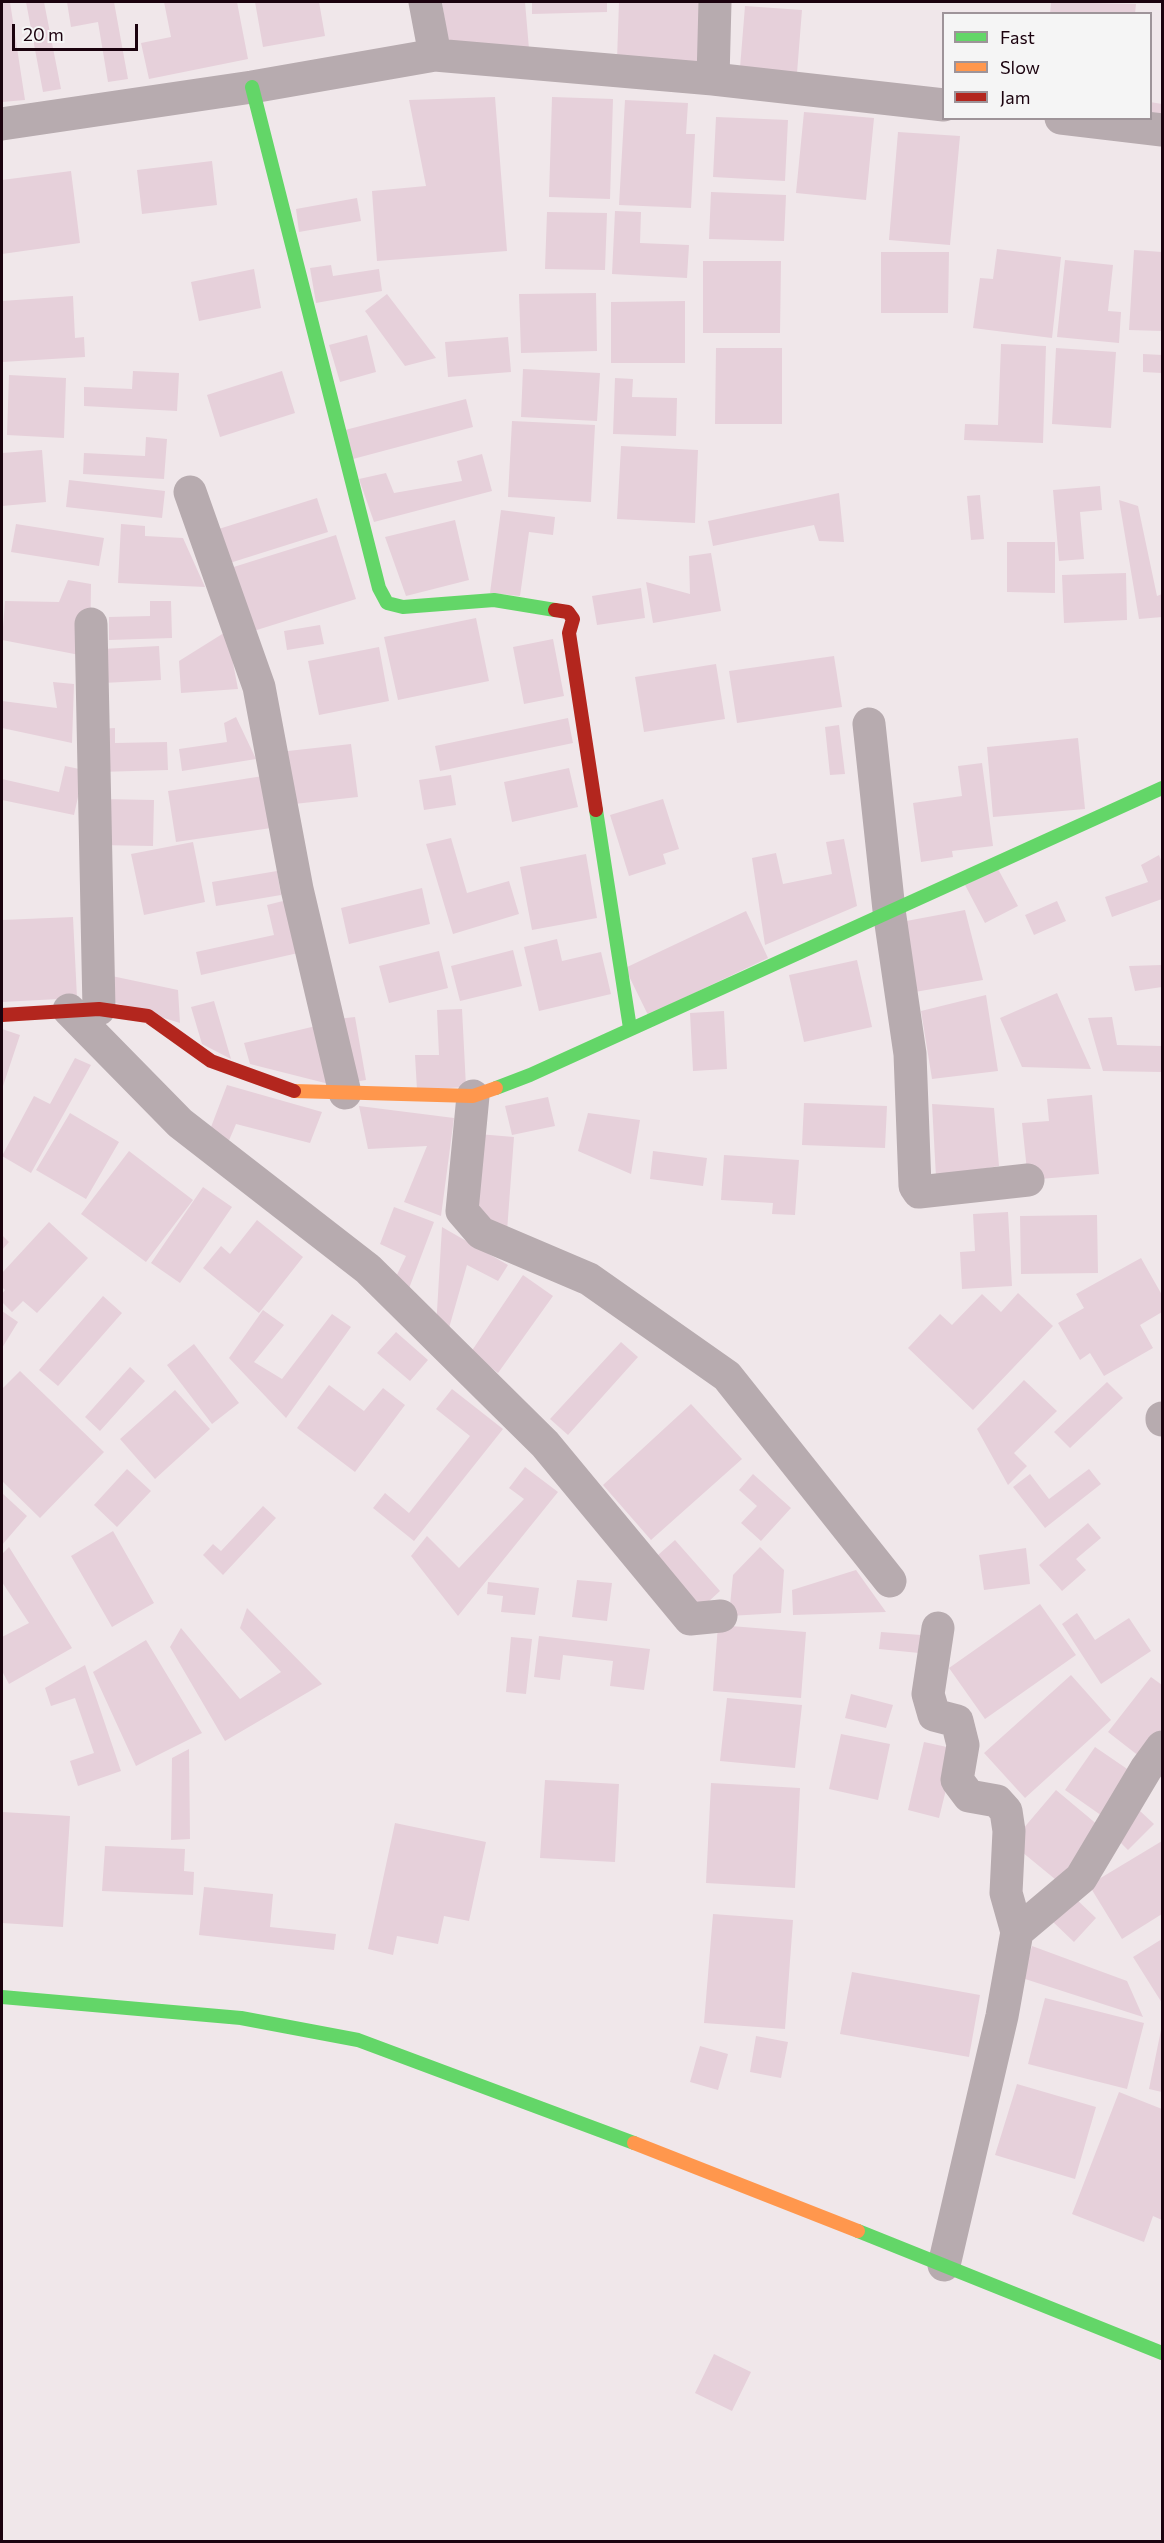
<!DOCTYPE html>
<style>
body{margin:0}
#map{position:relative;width:1164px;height:2543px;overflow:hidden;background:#f0e7ea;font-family:Commissioner,sans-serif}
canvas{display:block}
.frame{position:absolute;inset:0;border:3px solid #1b020e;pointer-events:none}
.legend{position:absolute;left:942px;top:12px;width:210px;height:108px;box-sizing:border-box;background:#f5f5f5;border:2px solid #9e9499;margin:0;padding:8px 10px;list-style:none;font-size:18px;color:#1b020e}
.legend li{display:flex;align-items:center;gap:12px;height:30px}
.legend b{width:30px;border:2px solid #9e9499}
.scale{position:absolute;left:12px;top:24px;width:126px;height:27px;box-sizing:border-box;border:3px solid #1b020e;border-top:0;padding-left:8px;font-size:18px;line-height:21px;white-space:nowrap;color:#1b020e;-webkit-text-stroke:4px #f5f5f5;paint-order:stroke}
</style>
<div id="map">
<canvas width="1164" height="2543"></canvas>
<div class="frame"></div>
<ul class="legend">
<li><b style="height:8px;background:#63d668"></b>Fast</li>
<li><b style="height:8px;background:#ff974d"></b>Slow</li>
<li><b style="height:8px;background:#b3261e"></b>Jam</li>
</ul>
<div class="scale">20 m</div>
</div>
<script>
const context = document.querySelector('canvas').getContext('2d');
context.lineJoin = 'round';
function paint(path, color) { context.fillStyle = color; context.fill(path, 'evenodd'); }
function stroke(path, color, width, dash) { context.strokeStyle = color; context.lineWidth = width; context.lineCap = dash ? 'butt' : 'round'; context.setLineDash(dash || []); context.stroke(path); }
const building = new Path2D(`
 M2,2h8l15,98 -23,2z
 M26,2h18l17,87 -18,3z
 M67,2h47l14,77 -20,3 -10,-60 -27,5z
 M164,2h73l11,57 -99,20 -8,-36 30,-6z
 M255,2h64l6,34 -62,11z
 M442,2h83l4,47 -81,-7z
 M532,2h75v10l-75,2z
 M619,2h82l-2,60 -82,-2z
 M1051,2l85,2 -1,10h-85z
 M745,6l57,4 -5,63 -57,-5z
 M495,97l12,154 -130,10 -5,-70 54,-5 -17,-86z
 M552,97l61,2 -3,100 -61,-2z
 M625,100l63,3 -2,31h9l-4,74 -72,-3z
 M1150,102l12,2v20l-12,-6z
 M804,112l70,6 -8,82 -70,-7z
 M716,117l72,3 -3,61 -72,-4z
 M898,132l62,4 -10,109 -61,-5z
 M212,161l5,44 -75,9 -5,-44z
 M71,171l9,72 -78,11v-74z
 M711,192l75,3 -2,46 -75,-2z
 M357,198l4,23 -62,11 -3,-23z
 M615,211l26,1 -1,31 49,2 -2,33 -75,-4z
 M547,212l60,1 -2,57 -60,-1z
 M997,249l64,8 -9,81 -79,-10 7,-50 13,1z
 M1134,250l28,2v79l-33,-1z
 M881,252h68l-1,61h-67z
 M1065,260l48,5 -5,46 13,1 -2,31 -62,-6z
 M703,261h78l-1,72h-77z
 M331,265l2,11 46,-7 3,22 -66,12 -6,-35z
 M254,269l7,39 -62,13 -8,-39z
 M596,293l1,58 -76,2 -2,-59z
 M387,294l49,64 -31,8 -40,-55z
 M73,296l2,42 9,-1 1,20 -83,5v-61z
 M685,301v62h-74v-61z
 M367,335l9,37 -36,10 -11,-37z
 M508,337l3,35 -63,5 -3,-35z
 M1001,344l45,2 -3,97 -79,-3 1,-16 33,1z
 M716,348h66v76h-67z
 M1056,348l60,4 -5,76 -59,-4z
 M1143,354l19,1v18l-19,-1z
 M523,369l77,4 -3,48 -76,-4z
 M133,371l46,2 -2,38 -93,-5v-19l48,2z
 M282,371l13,42 -75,24 -13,-42z
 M9,375l57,3 -2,60 -57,-3z
 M615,378l18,1 -1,18 45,1 -1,38 -63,-2z
 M466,399l7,28 -120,32 -8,-29z
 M512,421l83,4 -4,77 -83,-5z
 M146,437l21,2 -3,40 -81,-5 1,-21 61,3z
 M621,446l77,4 -3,73 -78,-4z
 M42,450l4,52 -44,4v-53z
 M482,454l10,37 -118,31 -15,-43 27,-6 8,20 68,-12 -5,-20z
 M69,480l96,11 -3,27 -96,-11z
 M1100,486l2,24 -22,2 4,47 -25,2 -6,-71z
 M839,493l5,49 -25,-1 -5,-16 -101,21 -5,-25z
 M980,495l4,44 -13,1 -4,-44z
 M317,498l11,34 -111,35 -11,-34z
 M1119,500l19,6 19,90 5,-2v23l-23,2z
 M501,510l54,7 -2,18 -24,-3 -9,64 -30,-3z
 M455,520l14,60 -63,16 -21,-59z
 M16,524l88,14 -5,28 -88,-14z
 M121,524l24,2v10l38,2 22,49 -87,-4z
 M336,535l20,64 -112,35 -20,-64z
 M1007,542h48v51l-48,-1z
 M711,553l10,58 -68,12 -7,-41 44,12 -1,-38z
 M1126,573l1,47 -63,3 -2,-48z
 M68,580l23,4 -1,73 -88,-17 3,-39 54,1z
 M641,588l4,30 -48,7 -5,-29z
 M150,601h21l1,37 -63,2v-23l41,-1z
 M476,618l13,63 -91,19 -14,-63z
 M320,625l4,19 -37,6 -3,-19z
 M227,631l11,58 -57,4 -2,-32z
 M553,639l11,57 -40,8 -11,-57z
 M159,646l2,34 -58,3 -1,-34z
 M379,647l10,54 -70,14 -11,-54z
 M834,656l8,51 -105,16 -8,-52z
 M716,664l9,55 -81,13 -9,-55z
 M53,682l21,2 -2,59 -70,-15v-27l55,7z
 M236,717l20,42 -74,12 -3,-22 48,-7 -3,-19z
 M568,718l5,25 -133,28 -5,-25z
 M839,725l6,49 -15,1 -5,-48z
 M115,728v15l52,-1 1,28 -69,2 -2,-43z
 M1078,738l7,71 -92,8 -6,-70z
 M351,744l7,53 -73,8 -6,-53z
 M982,763l11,83 -41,5 1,6 -32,5 -8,-59 49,-7 -4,-30z
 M65,766l19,4 -10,45 -72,-15v-21l57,13z
 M569,768l9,39 -66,15 -8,-40z
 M451,775l5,30 -32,5 -5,-30z
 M263,776l8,52 -95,14 -8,-51z
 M100,799l54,1 -1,46 -55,-1z
 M663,799l16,50 -16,5 3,10 -37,12 -19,-61z
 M451,838l16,55 42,-12 10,33 -66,20 -27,-90z
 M844,839l13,67 -92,39 -13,-87 24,-5 7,31 49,-10 -6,-32z
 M193,842l12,60 -61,13 -13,-61z
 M586,854l11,64 -65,12 -12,-63z
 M1159,855l3,8v36l-50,18 -7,-20 43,-15 -7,-17z
 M998,869l20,37 -33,17 -20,-38z
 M277,871l4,24 -65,11 -4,-24z
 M422,888l8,36 -81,20 -8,-36z
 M295,898l12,53 -106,24 -5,-23 78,-17 -7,-30z
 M1057,901l9,20 -32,14 -9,-20z
 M965,910l18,70 -68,12 -14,-70z
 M746,911l22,47 -120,57 -23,-47z
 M73,917l4,81 -75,4v-82z
 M557,939l5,22 39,-9 10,42 -72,17 -15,-64z
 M513,950l9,36 -62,15 -9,-35z
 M439,951l9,37 -59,15 -10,-37z
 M857,960l15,67 -68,15 -15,-67z
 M1162,965v22l-27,4 -6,-25z
 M107,975l71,15 2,33 -80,-25z
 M1057,993l34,76 -69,-2 -22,-49z
 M986,995l12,76 -66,8 -11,-68z
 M214,1001l17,58 -29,-15 -11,-37z
 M462,1009l4,78 -49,3 -2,-35h24l-2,-45z
 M724,1011l3,58 -34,2 -3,-58z
 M355,1017l11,63 -18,3 -11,-64z
 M1112,1017l5,28 45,1v26l-59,-1 -15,-53z
 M316,1026l13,58 -79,-20 -6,-21z
 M2,1029l18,6 -18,54z
 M75,1058l16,7 -60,108 -29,-17 32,-60 16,8z
 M227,1085l95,27 -12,31 -74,-19 -9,21 -19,-10z
 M1092,1095l7,79 -71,6 -6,-57 27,-2 -2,-22z
 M548,1097l7,29 -43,9 -7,-29z
 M804,1103l83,3 -2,42 -83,-3z
 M932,1104l62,4 5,58 -63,11z
 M359,1106l95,12 -13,98 -37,-14 23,-56 -59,3z
 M70,1113l49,29 -33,57 -50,-29z
 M588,1113l52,7 -9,54 -53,-23z
 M478,1134l36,3 -7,94 -32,-19z
 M129,1151l64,49 -47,62 -65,-48z
 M653,1151l54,7 -4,28 -53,-7z
 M724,1155l75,5 -4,55 -23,-1 1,-11 -52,-3z
 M203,1187l29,20 -52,76 -29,-20z
 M394,1207l40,15 -26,69 -14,-10 12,-25 -26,-12z
 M1008,1212l4,74 -50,3 -2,-37 15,-1 -2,-37z
 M1097,1215l1,58 -77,1 -1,-58z
 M257,1220l46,37 -44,56 -56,-45 18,-22 9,8z
 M49,1222l39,36 -51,55 -14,-12 -11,11 -10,-10v-8l3,-4 -3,-3v-14z
 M442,1227l66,38 -10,16 -31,-16 -18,63h-13z
 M2,1235l7,7 -7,8z
 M1141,1258l21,37v17l-22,13 13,23 -49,28 -14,-23 -10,7 -22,-37 26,-15 -8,-14z
 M523,1275l30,21 -55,77 -27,-21z
 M1018,1293l35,33 -80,84 -65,-62 32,-34 12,11 30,-31 19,18z
 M103,1296l19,17 -64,73 -19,-16z
 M263,1310l21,15 -30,37 28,17 50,-65 19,13 -65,91 -57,-60z
 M2,1311l16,11 -16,26z
 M396,1332l32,28 -18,21 -33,-28z
 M621,1342l17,15 -70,78 -18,-16z
 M194,1344l45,59 -27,21 -45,-59z
 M130,1367l15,14 -45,50 -15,-14z
 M20,1371l84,81 -64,66 -38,-37v-92z
 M1024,1380l33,31 -43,42 13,13 -19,19 -31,-56z
 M1107,1382l16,16 -53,50 -16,-16z
 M329,1385l35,26 19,-23 22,17 -50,67 -58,-44z
 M452,1389l51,40 -89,112 -41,-33 12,-15 24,20 61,-77 -34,-27z
 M175,1390l35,39 -55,50 -35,-40z
 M691,1404l51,55 -91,81 -48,-55z
 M525,1467l33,25 -100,124 -47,-60 16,-20 32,32 65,-69 -15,-11z
 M127,1469l24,22 -34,36 -23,-22z
 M1089,1469l12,15 -56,44 -32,-41 17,-13 19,25z
 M753,1474l38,34 -30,33 -20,-18 16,-17 -18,-16z
 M2,1493l25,23 -25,29z
 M263,1506l13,12 -53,57 -20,-20 10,-11 8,7z
 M1088,1523l13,15 -25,21 10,11 -24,21 -23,-26z
 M113,1531l41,72 -42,24 -41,-71z
 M675,1540l45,51 -25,23 -46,-51z
 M9,1547l63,101 -63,36 -7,-13v-34l27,-14 -27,-41v-28z
 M760,1547l24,23 -3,43 -52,3 4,-41z
 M1026,1548l4,36 -46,6 -5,-35z
 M856,1570l30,42 -93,3 -1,-25z
 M577,1580l35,3 -5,38 -35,-4z
 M488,1582l51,6 -4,27 -34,-3 2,-16 -16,-2z
 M1040,1604l36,51 -91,64 -36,-51z
 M247,1608l75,76 -97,57 -55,-94 11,-19 59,71 41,-27 -41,-44z
 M1077,1613l18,27 34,-22 22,33 -50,33 -39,-60z
 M718,1625l88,7 -5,66 -88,-7z
 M881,1632l40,3 -2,18 -40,-4z
 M539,1636l111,13 -6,41 -34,-4 3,-25 -50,-6 -3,25 -26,-3z
 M511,1637l21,2 -6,55 -20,-2z
 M146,1640l56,93 -66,33 -43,-94z
 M85,1665l36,106 -43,15 -8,-25 24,-8 -19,-55 -24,8 -6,-18z
 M1071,1675l40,45 -86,78 -41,-45z
 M1151,1677l11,8v50l-18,25 -36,-28z
 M851,1694l42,11 -7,23 -41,-10z
 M727,1698l75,7 -7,63 -75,-7z
 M841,1734l49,10 -12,56 -49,-11z
 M924,1742l32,7 -17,69 -31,-8z
 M1095,1747l41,28 -31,43 -40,-28z
 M189,1749l1,90 -19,1 1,-82z
 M545,1780l74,4 -4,78 -75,-4z
 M711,1783l89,5 -5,100 -89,-5z
 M1056,1790l49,41 -44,53 -50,-41z
 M1140,1811l14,13 -26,26 -13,-13z
 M2,1812l68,4 -7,111 -61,-4z
 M395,1823l91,19 -17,79 -25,-5 -6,28 -41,-8 -4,19 -25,-6z
 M1162,1841v73l-40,25 -33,-54z
 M105,1846l80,3 -1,22 10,1 -1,23 -91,-4z
 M204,1887l69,7 -3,33 66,7 -2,16 -135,-15z
 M1074,1897l22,21 -22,24 -22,-21z
 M713,1914l80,6 -8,109 -81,-6z
 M1162,1939v64l-29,-46z
 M1032,1946l95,35 16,36 -121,-39z
 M852,1972l128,23 -11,62 -129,-23z
 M1045,1998l99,25 -17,66 -99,-25z
 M1161,2030h1v62l-13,-3z
 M756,2036l32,6 -7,36 -31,-6z
 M700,2046l28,8 -10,36 -28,-8z
 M1017,2084l79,23 -21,72 -80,-24z
 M1119,2092l43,17v111l-9,-4 -9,26 -72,-28z
 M714,2354l37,18 -19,39 -37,-18z`);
const street = new Path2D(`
 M425,2l10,53
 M713,79l2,-77
 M1061,118l101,12
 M2,124l250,-37 183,-32 278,24 231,26
 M190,492l69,195 38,202 48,204
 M91,624l8,385
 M869,724l20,186 21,144 5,132 4,6 109,-12
 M69,1010l111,113 188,146 177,175 145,175 31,-3
 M473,1096l-11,115 19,22 108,46 138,97 163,205
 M1162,1418v2
 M938,1628l-10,66 6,21 23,6 6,24 -6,35 12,16 28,5 9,10 3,20 -3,62 11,39
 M944,2265l58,-249 15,-84 64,-54 65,-109 16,-22`);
const fast = new Path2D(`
 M252,87l127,501 8,15 16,4 91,-7 61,10
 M596,810l34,218
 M496,1088l34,-13 632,-287
 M2,1997l239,21 117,22 276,103
 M858,2231l304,122`);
const slow = new Path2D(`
 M294,1091l179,5 23,-8
 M634,2143l224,88`);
const jam = new Path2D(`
 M555,610l13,2 5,7 -4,14 27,177
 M2,1015l97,-6 49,7 63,45 83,30`);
paint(building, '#e6d0da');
stroke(street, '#b7abaf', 33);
stroke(fast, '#63d668', 14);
stroke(slow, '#ff974d', 14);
stroke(jam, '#b3261e', 14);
</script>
